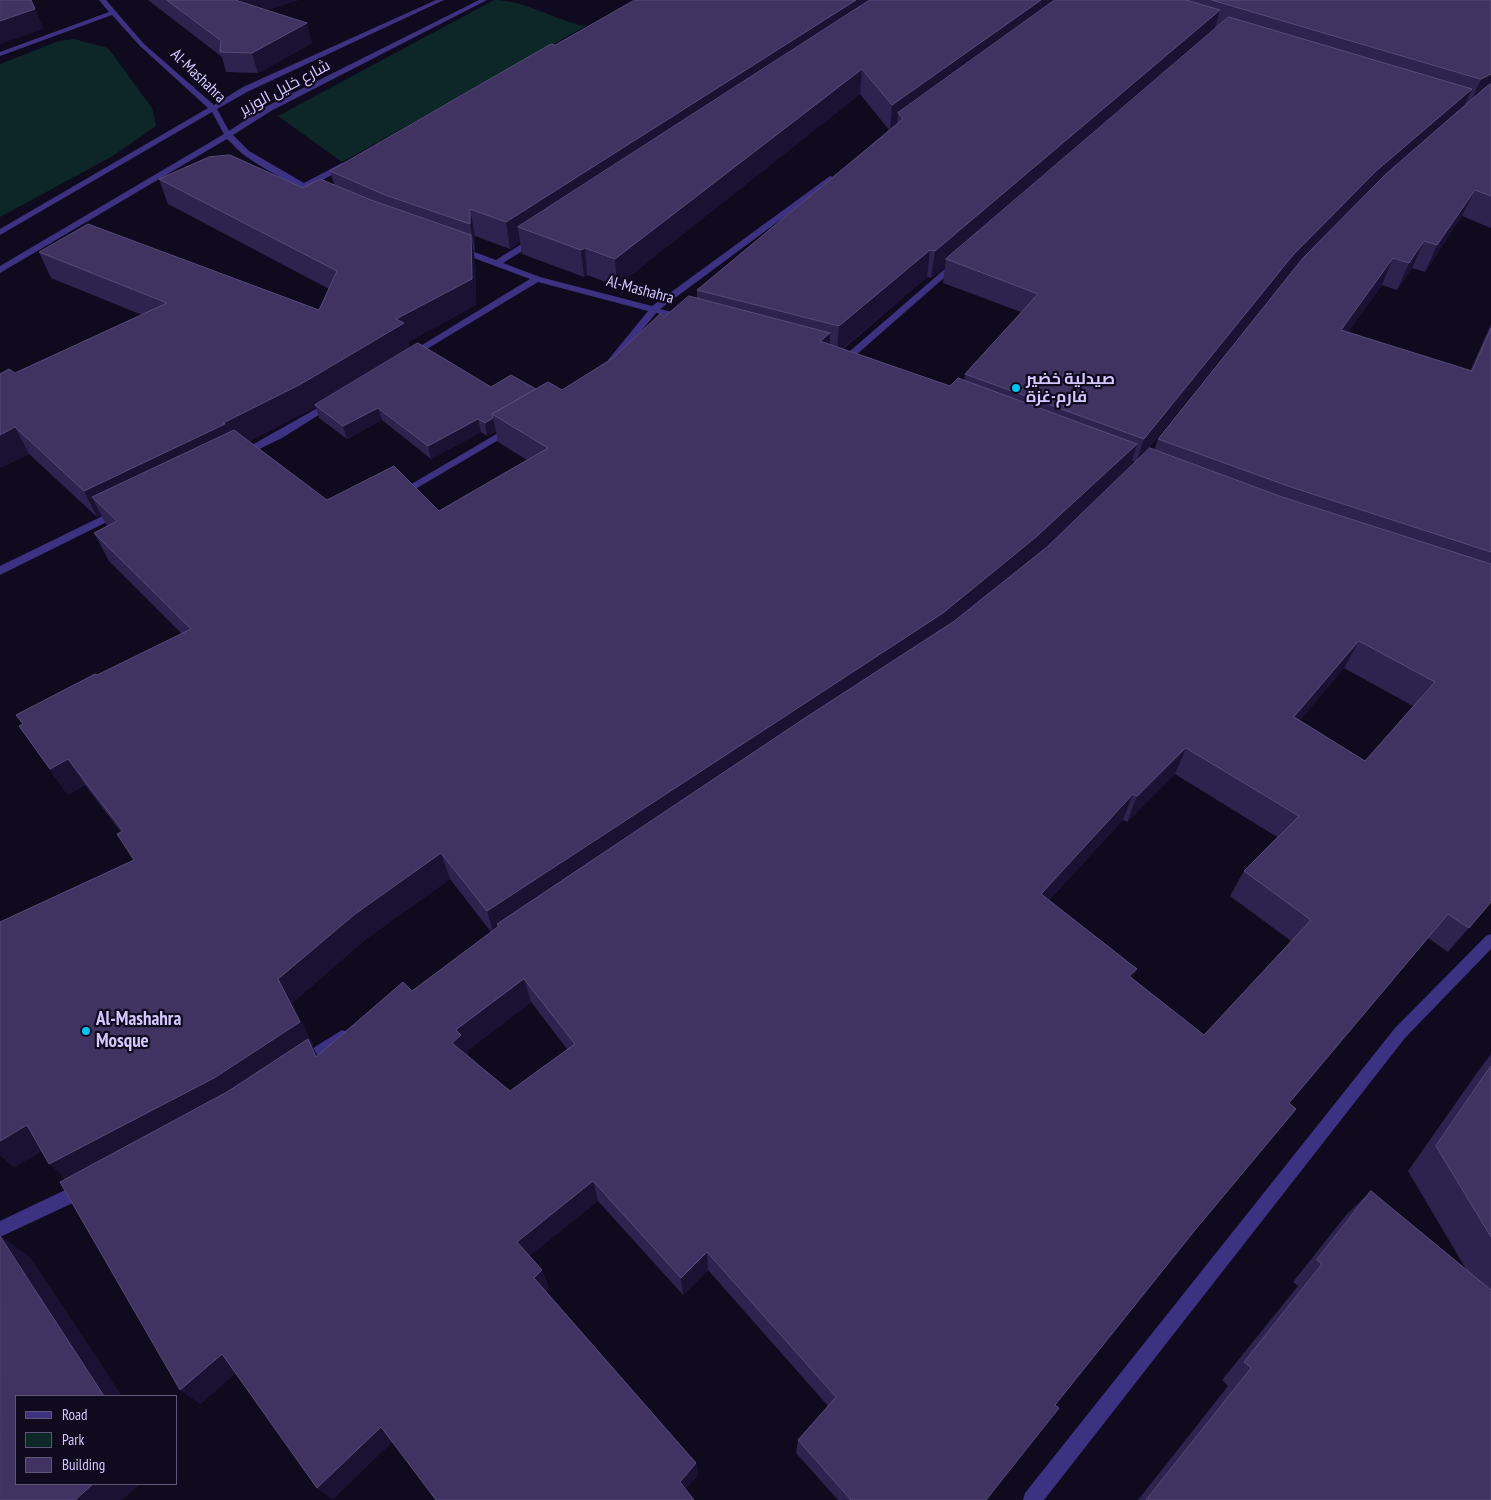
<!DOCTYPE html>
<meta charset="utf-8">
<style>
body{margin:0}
#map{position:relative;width:1491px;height:1500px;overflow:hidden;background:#100a1f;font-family:"PT Sans Narrow",sans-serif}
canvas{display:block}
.legend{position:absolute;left:15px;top:1395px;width:162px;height:90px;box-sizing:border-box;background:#100a1f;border:1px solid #5e5679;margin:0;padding:6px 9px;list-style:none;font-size:15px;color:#d4c8ff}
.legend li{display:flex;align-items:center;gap:10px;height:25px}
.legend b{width:25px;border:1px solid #5e5679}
</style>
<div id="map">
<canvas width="1491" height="1500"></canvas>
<ul class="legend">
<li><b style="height:6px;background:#3d3281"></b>Road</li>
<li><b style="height:14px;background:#0d2729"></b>Park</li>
<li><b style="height:14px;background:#403361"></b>Building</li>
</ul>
</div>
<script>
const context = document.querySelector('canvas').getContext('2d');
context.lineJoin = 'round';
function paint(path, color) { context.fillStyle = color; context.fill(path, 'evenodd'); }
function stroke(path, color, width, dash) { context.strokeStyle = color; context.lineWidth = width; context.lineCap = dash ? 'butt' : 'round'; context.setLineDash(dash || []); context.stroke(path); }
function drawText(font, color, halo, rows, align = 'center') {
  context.font = font + ' "PT Sans Narrow",Cairo,sans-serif'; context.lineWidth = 4.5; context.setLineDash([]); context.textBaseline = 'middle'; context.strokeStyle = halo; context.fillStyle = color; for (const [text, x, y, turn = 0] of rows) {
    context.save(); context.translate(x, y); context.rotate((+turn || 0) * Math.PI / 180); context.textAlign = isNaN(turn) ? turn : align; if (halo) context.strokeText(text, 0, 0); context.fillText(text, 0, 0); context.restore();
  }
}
const green = new Path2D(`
 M494,0c32,0 61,21 92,26l-244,136 -64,-46z
 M74,39l34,9 44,60 4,18 -45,31 -111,60v-153l59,-23z`);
const minor = new Path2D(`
 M99,0h7l38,44 70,61 29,-18 193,-87h8l-195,91 -32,18 12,22 36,-24 214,-107h8l-216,111 -38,24 16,16 55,32 38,-20h6v4l-38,19 12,7v4c-8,1 -68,-34 -78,-42 -6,-4 -11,-11 -17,-16l-227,134v-7l224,-132 -12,-22 -212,123v-6l208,-121 -68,-62 -28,-31 -112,41v-4l109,-40z
 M830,176l7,2 -177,131 28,7v4l-32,-7 -40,49 -3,1 -5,-3 40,-49 -110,-29 -126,76h-6l-2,-2 126,-77 -75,-28v-4h6l35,13 35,-22h6v4l-34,21 37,14 112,29z
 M954,261l7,2 -113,99h-6v-4z
 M330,401l5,3 -2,2 -51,32 -37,18 -4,1 -5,-3z
 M510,426l4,1v4l-97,57 -4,1 -5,-3z
 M119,508l4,2v4l-123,61v-9z
 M1491,934v15l-86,89 -361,462h-21l2,-7 370,-465 91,-92z
 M342,1030l5,2 2,5 -2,5 -40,26 -5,2 -5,-2 -2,-5 2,-5z
 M84,1181l6,2 2,6 -2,6 -90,42v-16z`);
const wall = new Path2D(`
 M148,0h150l-31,10 45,33 -54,30 -32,-1 -4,-15z
 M635,0h856v228l-29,-12 -37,56 -13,-4 -15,22 -15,-5 -34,47 122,39 21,-47v578l-43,50 -20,-14 -139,165 -103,138 -131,164 -69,95h-148l-42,-47 2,-13 30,-34 -120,-136 -25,25 -85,-94 -69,55 20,31 -3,4 150,172 2,12 -13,14 -293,-47 -59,57 -16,-11 -81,-115 -36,31 -135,-225 -23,-28 -28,16 -14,-12v-233l134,-62 -13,-28 -36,-47 -17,10 -49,-69 4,-2 -7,-9 166,-81 -73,-73 -15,-28 13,-7 -6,-11 -4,2 -68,-63 -27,13 -2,-1v-92l15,-1 127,-58 -91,-37 -12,-26 280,58 10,-21 -161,-85 -9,-25 144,9 31,-4 -4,-13zM860,94l29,36 -192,160v8l-32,18 -52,42 -51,32 -71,-3 -81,-39 -2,-6 68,-37 -1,-44 -2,-11 2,1v-15l35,13 10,-7 2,12 62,23 3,-2 30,11zM1298,265l-140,174 -4,11 -12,6 143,-177zM945,267l-2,16 78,29 -56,62 -1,6 -14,6 -107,-37 84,-72 4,1zM316,407l3,11 28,21 35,-19 49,39 50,-27 6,4 9,-5 2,11 29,18 -88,51 -112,-11 -78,-59zM1132,461l3,1 -5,6zM1344,668l69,38 -48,55 -65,-41zM1175,774l102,63 -33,34 -14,25 61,45 -87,94 -72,-57 5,-9 -88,-69 74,-80 4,2zM450,879l41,53 -79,59 -95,65 -5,-10 1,-1 -21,-42 74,-64zM531,1002l36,47 -57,42 -41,-34 -2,-6z
 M1491,1054v446h-353l90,-114 -6,-6 76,-94 -5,-4 53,-67 25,-24 95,78 -58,-98 71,-101z`);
const shadedWall = new Path2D(`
 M232,0h66l-60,19z
 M856,0h36l-374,227 2,15 -10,7 -4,-27z
 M1041,0h30l-173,113 -1,13 -7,5 2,-26z
 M35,9l9,20 -44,15v-23z
 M1220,10l-7,25 -267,224 -1,8 -14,11 4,-27z
 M307,23l5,20 -54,30 -6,-20z
 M862,69l-2,25 -243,192 -2,-27z
 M1491,74v20l-21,10 11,-25z
 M1472,89l-10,22 -95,83 -82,85 -149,184 8,-24 149,-184 83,-84z
 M1475,190l-13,26 -37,56 12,-27z
 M470,209l5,27v15l-5,-27z
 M471,235l4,26 1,44 -68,37 2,7 -95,56 1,2 -6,3 -75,38 -143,49 9,18 -4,2 -13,-26 139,-68 173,-104z
 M1424,241l-12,27 -15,22 12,-27z
 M585,248l2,27 -3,2 -3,-27z
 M930,250l-3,27 -90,76 2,-27z
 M1393,258l-11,27 -52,72 11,-27z
 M830,333l-1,27 -9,-19z
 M378,408l4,12 -35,19 -4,-13z
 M493,418l3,13 -9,5 -2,-13z
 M478,419l3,13 -50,27 -3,-13z
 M15,427l14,27 -27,13 -2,-3v-29z
 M1137,444l-8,28 -99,94 -92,74 -439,286 -2,-2 3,8 -6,3 -7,-24z
 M1359,641l-15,27 -63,75 13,-26z
 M1186,748l-11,26 -48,48 10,-26z
 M68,759l17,26 -17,10 -18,-26z
 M1133,794l-10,26 -91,98 9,-24z
 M441,853l9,26 -84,60 -74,64 21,42 -1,1 9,15 -249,123 -23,-20 229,-185 77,-65z
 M1448,914l-20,24 -156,186 17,-21z
 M1137,969l-12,24 4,-17z
 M524,979l7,23 -64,49 2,7 -17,-15 4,-13z
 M27,1125l23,21 -36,21 -14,-12v-14z
 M593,1181l5,20 -74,59 -7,-18z
 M0,1235l31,23 91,138h-18z
 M707,1252l1,18 -25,25 -2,-17z
 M542,1270l7,17 -8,8 -7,-17z
 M222,1354l19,15 -41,35 -20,-14z
 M381,1427l13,13 -61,59 -16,-11z
 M696,1463l2,12 -16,18 -2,-11z
 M93,1484h47l-18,16h-47z`);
const building = new Path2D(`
 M0,0h31l4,9 -35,12z
 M167,0h68l72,23 -55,30 -32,-1 1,-11z
 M635,0h221l-350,222 -36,-13v15l-85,-29 -55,-24 221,-127 4,1z
 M870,0h171l-149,105 -30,-36 -247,190 -30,-11 -4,2 -63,-23z
 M1055,0h131l34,10 -285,241 -5,-1 -91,76 -142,-36 206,-171 -5,-6z
 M1212,0h279v74l-10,5z
 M1229,17l243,72 -96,82 -83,84 -149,184 -179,-65 73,-80 -92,-35z
 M1491,84v112l-16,-6 -38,55 -13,-4 -15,22 -16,-5 -52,72 131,41 19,-43v224l-200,-65 -133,-48 145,-181 83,-84 100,-87z
 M230,155l73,33 17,-9 51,21 100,35 1,44 -76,40 8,4 -103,61 -78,39 2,1 -141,67 -69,-64 -15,8v-61l9,-5 6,4 152,-70 -128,-51 49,-28 231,86 18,-39 -178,-92 50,-22z
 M689,296l141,37 -10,8 130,45 8,-8 179,66 -101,93 -93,76 -456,298 -46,-58 -86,61 -77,65 22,43 -86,56 -165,86 -22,-39 -27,16v-219l134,-62 -17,-26 6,-3 -55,-72 -18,10 -31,-43 4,-2 -7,-9 79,-41 2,1 94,-46 -97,-96 23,-12 -25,-24 142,-67 93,70 67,-34 45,45 109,-63 -56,-34 56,-32 14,8 51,-32 47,-44 5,2z
 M418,343l73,44 20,-12 25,14 -44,25 1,4 -8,5 -7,-4 -50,27 -50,-38 -35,18 -28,-21z
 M1150,448l132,49 209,67v338l-22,26 -21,-14 -159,189 7,6 -101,121 -140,175 4,3 -73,92h-135l-53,-60 38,-43 -129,-145 -26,26 -88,-97 -76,61 25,28 -8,8 162,185 -16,19 14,18h-258l-55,-73 -64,61 -95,-134 -42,36 -120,-208 167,-90 81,-53 8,18 87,-75 9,9 87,-65 -2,-2 308,-206 148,-96 94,-75zM1359,641l76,41 -70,79 -71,-44zM1186,748l113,68 -55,55 67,49 -107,115 -75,-59 8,-7 -96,-75 92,-100 4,2zM524,979l51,65 -65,47 -58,-48 9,-8 -5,-5z
 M1491,1066v171l-55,-91z
 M1371,1191l120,99v210h-345l105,-132 -7,-6 78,-98 -5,-4z
 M0,1236l104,160h-88v88h77l-18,16h-75z`);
const markers = [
 [1016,388,5,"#00c3f3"],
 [86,1031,5,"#00c3f3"]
];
const farStreetnames = [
 ["Al-Mashahra",198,76,44],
 ["شارع خليل الوزير",285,88,-28],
 ["Al-Mashahra",640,290,15]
];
const farPoinames = [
 ["صيدلية خضير",1026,379],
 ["فارم-غزة",1026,397]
];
const poiNames = [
 ["Al-Mashahra",96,1020],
 ["Mosque",96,1042]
];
paint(green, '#0d2729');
paint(minor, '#3d3281');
paint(wall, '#2e224e');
paint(shadedWall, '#1b1133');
paint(building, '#403361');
stroke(building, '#574b7a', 1);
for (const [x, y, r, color] of markers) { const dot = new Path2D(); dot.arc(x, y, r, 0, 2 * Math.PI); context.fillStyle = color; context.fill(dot); stroke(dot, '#100a1f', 2); }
drawText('16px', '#d4c8ff', '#100a1f', farStreetnames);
drawText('bold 16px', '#d4c8ff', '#100a1f', farPoinames, 'left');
drawText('bold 19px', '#d4c8ff', '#100a1f', poiNames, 'left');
</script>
